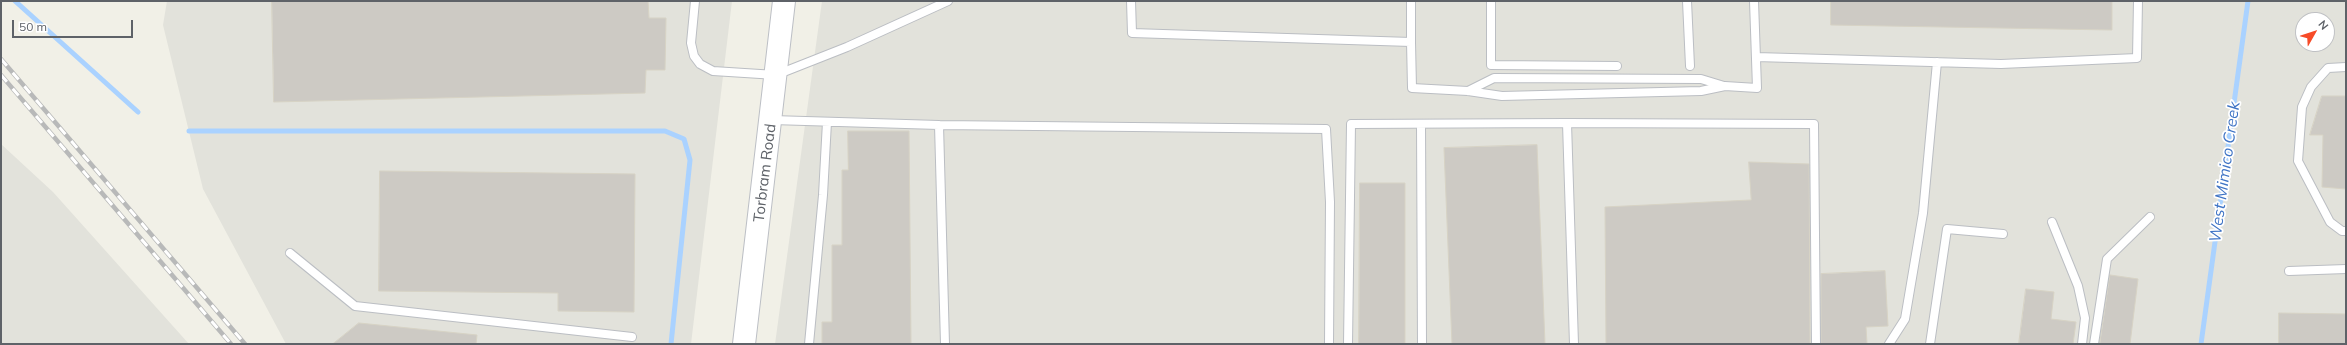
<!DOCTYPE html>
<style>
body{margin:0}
#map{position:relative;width:2347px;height:345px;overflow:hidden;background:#f1f0e7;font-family:Mulish,sans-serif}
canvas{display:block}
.frame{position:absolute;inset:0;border:2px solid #5e6268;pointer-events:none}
.north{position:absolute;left:2295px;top:12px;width:40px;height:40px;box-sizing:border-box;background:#fff;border:1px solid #bfc0c3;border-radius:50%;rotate:51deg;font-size:11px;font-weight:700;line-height:16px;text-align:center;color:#5e6268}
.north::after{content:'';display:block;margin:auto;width:14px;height:18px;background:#f74b28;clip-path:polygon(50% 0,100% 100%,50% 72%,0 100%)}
.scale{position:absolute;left:12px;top:20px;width:121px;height:18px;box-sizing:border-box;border:2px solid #5e6268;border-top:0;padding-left:5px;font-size:12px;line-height:14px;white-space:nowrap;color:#5e6268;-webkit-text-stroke:3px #fff;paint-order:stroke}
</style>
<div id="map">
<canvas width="2347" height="345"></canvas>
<div class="frame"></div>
<div class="north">N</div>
<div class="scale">50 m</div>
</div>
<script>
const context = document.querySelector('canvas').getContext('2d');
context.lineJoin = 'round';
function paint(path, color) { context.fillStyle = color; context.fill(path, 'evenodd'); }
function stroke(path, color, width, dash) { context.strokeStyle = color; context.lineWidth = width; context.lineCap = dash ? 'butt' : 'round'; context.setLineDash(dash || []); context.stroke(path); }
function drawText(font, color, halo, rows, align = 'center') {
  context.font = font + ' Mulish,sans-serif'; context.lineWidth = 3.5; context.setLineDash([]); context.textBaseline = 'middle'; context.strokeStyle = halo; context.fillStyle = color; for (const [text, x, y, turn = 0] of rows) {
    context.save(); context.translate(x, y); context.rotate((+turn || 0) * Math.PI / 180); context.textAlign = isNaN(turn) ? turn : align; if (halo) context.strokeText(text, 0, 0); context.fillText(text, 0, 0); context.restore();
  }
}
const industrial = new Path2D(`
 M167,1h565l-41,343h-405l-83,-155 -40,-164z
 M822,1h1524v343h-1571zM2303,20h24v24h-24z
 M1,144l52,48 136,152h-188z`);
const stream = new Path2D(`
 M15,1l123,111
 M189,131h476l19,8 6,21 -19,184
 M2201,344l47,-343`);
const building = new Path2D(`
 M272,1h376l1,17h17l-1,52h-19l-1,23 -371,9z
 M1831,1h281v29l-281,-5z
 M2322,96h24v93l-24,-2 1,-52h-13z
 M848,131h61l2,213h-89v-22h10v-77h10v-75h6z
 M1537,145l8,199h-93l-8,-196z
 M1749,162l60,2 1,180h-204l-1,-137 146,-7z
 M380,171l255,3 -1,138 -76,-1v-18l-179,-2z
 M1360,183h45v161h-46z
 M1885,271l3,55 -22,1 1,17h-46v-70z
 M2110,275l28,4 -8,65h-30z
 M2026,289l28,3 -3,27 25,3 -3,22h-54z
 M2279,313l67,1v30h-67z
 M359,323l118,12 -1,9h-143z`);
const service = new Path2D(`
 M695,1l-4,42 3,13 6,8 13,7 63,4 71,-28 101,-46
 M1131,1l1,32 279,9v-41
 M1491,1v64l126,1
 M1687,1l3,65
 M1411,42l1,46 56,3 34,5 199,-5 24,-5 32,2 -3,-87
 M1756,57l245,7 136,-6 1,-57
 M2346,67l-18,1 -17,19 -9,20 -4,54 32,61 12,9h4
 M1468,91l26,-13 207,1 23,7
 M772,120l167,5 6,219
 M1567,123l247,1 2,220
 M1421,124l1,220
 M939,125l387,4 4,73 -1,142
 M2052,222l26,64 7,32 -3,26
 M290,253l65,53 277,31
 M2289,271l57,-2
 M809,344l14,-149 4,-73
 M1348,344l3,-220 216,-1 7,221
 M1889,344l16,-25 18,-106 14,-151
 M1930,344l17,-115 56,5
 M2094,344l13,-85 43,-42`);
const secondary = new Path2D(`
 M744,344l40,-343`);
const rail = new Path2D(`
 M1,59l244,285
 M1,75l230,269`);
const streetNames = [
 ["Torbram Road",765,173,-83]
];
const waterNames = [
 ["West Mimico Creek",2225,172,-82]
];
paint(industrial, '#e2e2db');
stroke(stream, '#aad2ff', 5);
paint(building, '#cdcac4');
stroke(building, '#d7d3c5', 1);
stroke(service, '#bbbec3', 10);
stroke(secondary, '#bcbfc5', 24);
stroke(service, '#fff', 8);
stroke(secondary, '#fff', 22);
stroke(rail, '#b8b9b9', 4.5);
stroke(rail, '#fff', 3, [9]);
drawText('15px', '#5e6268', '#fff', streetNames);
drawText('italic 16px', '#3f74c5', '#fff', waterNames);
</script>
